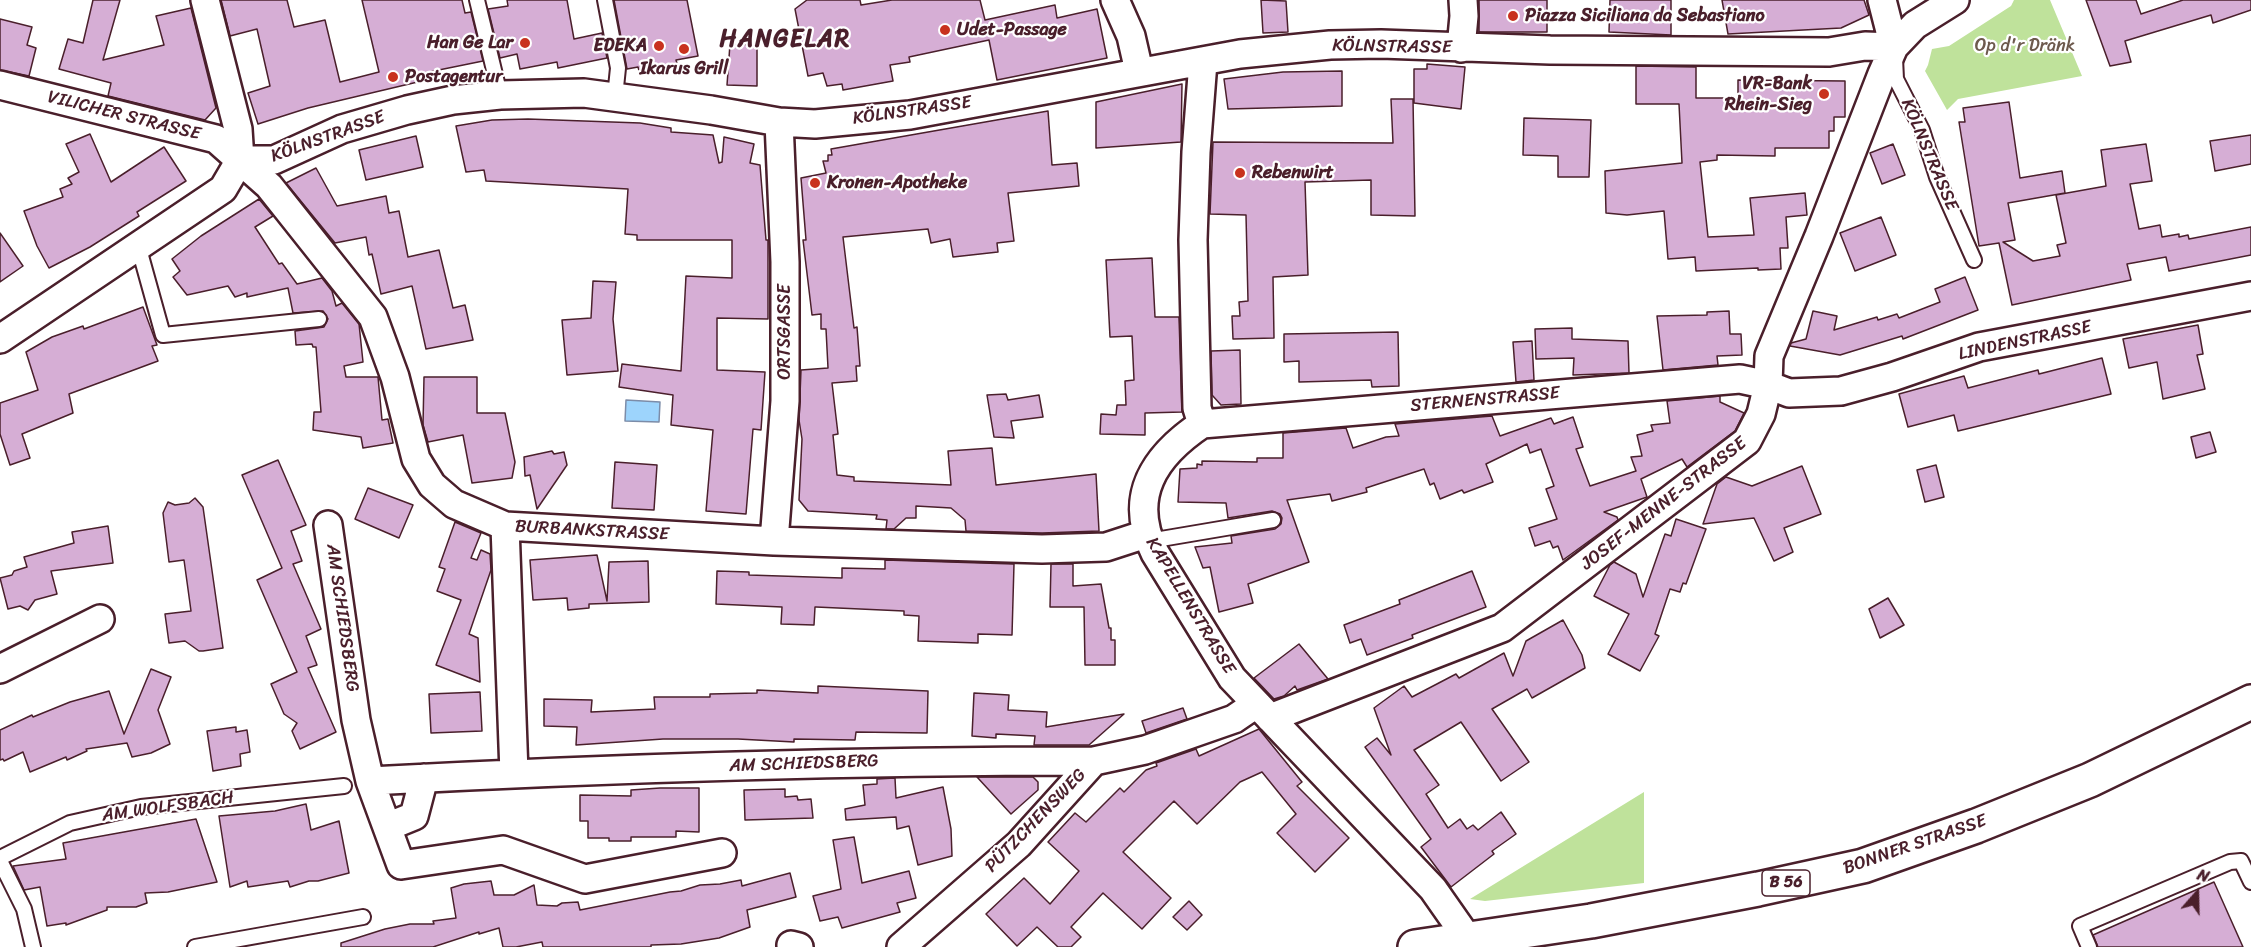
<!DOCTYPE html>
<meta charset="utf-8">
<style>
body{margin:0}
#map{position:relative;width:2251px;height:947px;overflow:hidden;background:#fff;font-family:Sriracha,sans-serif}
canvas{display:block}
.north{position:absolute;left:2167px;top:863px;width:60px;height:60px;-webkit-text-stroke:4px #fff;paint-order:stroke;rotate:20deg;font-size:16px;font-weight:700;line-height:24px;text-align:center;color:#4a1f2b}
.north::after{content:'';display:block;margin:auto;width:21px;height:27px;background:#4a1f2b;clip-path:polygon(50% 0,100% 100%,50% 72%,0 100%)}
</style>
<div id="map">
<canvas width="2251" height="947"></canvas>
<div class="north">N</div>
</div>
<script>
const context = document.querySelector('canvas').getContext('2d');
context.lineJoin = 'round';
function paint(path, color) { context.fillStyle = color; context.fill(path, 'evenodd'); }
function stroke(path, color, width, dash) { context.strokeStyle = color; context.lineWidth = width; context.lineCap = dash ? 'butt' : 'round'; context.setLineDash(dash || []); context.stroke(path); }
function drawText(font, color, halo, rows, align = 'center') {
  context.font = font + ' Sriracha,sans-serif'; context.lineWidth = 4.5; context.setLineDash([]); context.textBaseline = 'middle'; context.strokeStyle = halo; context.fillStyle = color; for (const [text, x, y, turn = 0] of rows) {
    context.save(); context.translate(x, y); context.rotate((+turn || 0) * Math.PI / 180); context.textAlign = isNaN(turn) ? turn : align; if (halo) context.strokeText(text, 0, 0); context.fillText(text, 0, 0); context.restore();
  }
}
const green = new Path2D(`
 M2014,0h36l32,76 -124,23 -11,11 -22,-39 3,-6 4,-16 17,-3 62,-40z
 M1644,792v91l-159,18 -15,-2z`);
const water = new Path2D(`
 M626,400l34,2 -1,20 -34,-1z`);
const building = new Path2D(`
 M93,0h27l-17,60 61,-15 -8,-29 35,-8 25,100 -11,12 -97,-24 3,-13 -52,-14 9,-30 15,4z
 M221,0h66l7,27 31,-7 15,62 39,-10 -17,-72h100l3,13 6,-1 12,49 -59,12 2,7 -118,28 -50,16 -10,-31 22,-7 -13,-57 -27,7z
 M507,0h60l7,39 28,-6 5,25 -49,10 -1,-6 -37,7 -3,-15 -17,4 -12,-49 20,-3z
 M614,0h73l11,56 -22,4 2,7 -38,7 -2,-7 -11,2z
 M807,0h53l1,5 31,-5h88l5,20 70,-15 2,13 40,-9 10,49 -110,22 -8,-40 -80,17 1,5 -20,3 3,16 -50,9 -1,-6 -15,2 -4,-13 -15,3 -13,-67z
 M1261,0l25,1 2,31 -25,1z
 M1479,0h68v32h-68z
 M1610,0h61v35l-62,-3z
 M1722,0h142l5,15 -28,13 -113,6z
 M2086,0h50l5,14 42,-14h68v10l-38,13 -2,-8 -86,26 6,21 -21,4z
 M0,19l32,8 -5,18 9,3 -7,28 -29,-6z
 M730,44l27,1v41l-30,-1z
 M1427,64l38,3 -4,42 -47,-6v-34h13z
 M1636,66l60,1v31h42v-18l107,1v36h-11v14h-5v17h-54v8l-58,-1v5l-17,2 8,75 46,-2 -4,-37 55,-5 2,22 -21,2 2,31h-8l1,21 -23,1v-2l-62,3 -1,-14 -27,2 -4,-48 -37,4 -21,-2 -1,-42 77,-8 -3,-59h-43z
 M1342,71v35l-114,3 -4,-30 59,-7z
 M1182,84l-1,58 -85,6v-46z
 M1391,99h22l2,117 -44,-1v-35l-66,2 3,93 -35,2 1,61 -41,1 -1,-23h8l-1,-14 9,-1 -2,-86 -36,-1 3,-72 180,1z
 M2009,102l11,76 42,-7 3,22 -57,10 7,37 -12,2 30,19 27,-5 -3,-11 9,-2 -10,-48 50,-9 -5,-36 45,-6 6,37 -22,3 9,45 21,-4 2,12 17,-3v3l9,-2 1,4 62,-12v28l-82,16 -3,-14 -39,7 4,16 -119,25 -13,-62 -20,3 -20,-124h6l-2,-14z
 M1048,111l4,54 25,-2 2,23 -71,7 6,48 -17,2 1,9 -45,5 -3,-18 -19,4 -3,-14 -85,8 11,91 3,-1 3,39h-4l1,15 -25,2 6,51 -5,1 4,40 17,2v4l97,4 -3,-34 44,-3 4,37 100,-11 3,57 -57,2 -76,-2 -1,-11 -14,-12 -35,-2v12h-10l-12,11h-8l1,-9 -11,-1 1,-4 -69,-4 -9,-11 3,-61 -3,-19 2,-50 27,-2 -2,-39h-5v-15l-9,1 -9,-75h3l-5,-62 25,-5 -3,-12h5v-6h4l-1,-6z
 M1524,118l67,2 -2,57h-31v-21l-35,-1z
 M528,119l112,4 31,5v4l42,3 6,28 3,-1 2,-25 30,7 -4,19 10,2 6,75h2v79l-51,-1v52l48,2 -4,58 -8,-1 -7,85 -40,-3 7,-81 -42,-5 2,-30 -54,-8 3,-23 59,7 5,-95 46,2v-38h-95v-5l-12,-1 3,-45 -142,-8 -2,-11 -18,2 -10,-46 36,-6z
 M90,134l21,48 53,-35 22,34 -49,31 2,4 -49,31 -41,21 -12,-22 -13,-35 39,-14 -3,-8 12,-5 -4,-6 11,-6 -13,-28z
 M2251,135v29l-36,7 -5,-30z
 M416,136l7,31 -57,13 -7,-30z
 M1893,144l12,31 -23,9 -12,-31z
 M316,168l21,38 49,-10 3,17 10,-2 9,46 31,-7 14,58 12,-3 8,35 -47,9 -14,-63 -31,8 -9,-40 -3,1 -3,-18 -31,6 -49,-60z
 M259,199l14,17 -18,11 24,37 3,-1 15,21 25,-6 10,13 4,15 6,-3 17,21 4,38 -19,4 2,11h32l4,43 6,-1 5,24 -30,5 -2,-11 -48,-7 1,-18h7l-5,-65h-3l-1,-3 -16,1 -1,-14 29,-4 4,-8 -5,-8 -30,2 -5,-25 -41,9v-4l-12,4 -7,-11 -41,9 -14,-18 7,-6 -8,-12 29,-23z
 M1881,217l15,38 -41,16 -15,-38z
 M0,233l23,33 -23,16z
 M1152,258l3,59h24l3,95 -37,1v22l-45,-1 1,-20 15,1 1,-10h9l-1,-24 9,-1 -2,-44 -22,1 -4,-77z
 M1965,277l13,33 -75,29 -1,-3 -62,19 -50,-9 1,-3 15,-4 7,-28 24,5 -3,14 43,-13 1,3 19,-6 2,4 41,-16 -5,-13z
 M593,281l23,1 -3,37 5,52 -51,4 -5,-55 29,-2z
 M143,307l14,38 -5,1 6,15 -89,33 4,19 -51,21 8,24 -20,7 -10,-31v-31l38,-13 -12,-38 26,-15 31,-11 1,3z
 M1729,311l1,23h11l1,21 -25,1 1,9 -55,5 -6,-54 50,-1v-3z
 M2198,325l5,29 -6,1 8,34 -42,10 -6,-37 -28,6 -6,-29z
 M1572,328v11l56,2 1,32 -56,2 1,-17 -38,1 -1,-30z
 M1398,332l1,54 -27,1 -1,-7 -72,2v-21l-15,1v-28z
 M1532,341l2,39 -18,2 -3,-40z
 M1240,350l1,54 -20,1 -9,-10 -1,-44z
 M2102,358l9,36 -153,37 -4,-16 -46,12 -9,-33 65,-18 4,12 70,-18 1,4z
 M424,377h53v36h28l10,49 -3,16 -40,5 -9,-48 -35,7 -5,-17z
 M1006,394l2,6 31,-5 4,22 -32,4 3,17 -20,-1 -7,-42z
 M1720,396v6l24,11 -9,18 -48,36 -5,-8 -41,20 6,18 -43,15 13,5 1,3 -55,40 -5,-14 -5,2 -3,-7 -15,5 -6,-18 28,-9 -11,-30 8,-3 -13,-37 -11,4 -3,-9 -41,20 7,18 -29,11 -2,-3 -22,9 -6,-16 -4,2 -6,-16 -58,19 1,4 -35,9 -2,-7 -43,6 22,62 -61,22 5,19 -34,9 -9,-45 -7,1 -8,-21 37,-4 -1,-7 44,-7 6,-5 1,-6 -2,-4 -8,-3 -44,7 -2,-15 -48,-1 2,-33 17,-1v-4l5,1v-4l55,1v-4h26v-25l63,-5 7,20 33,-11 13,-1 -4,-12 97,-8 8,20 51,-18 3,6 19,-7 10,30 -7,2 14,37 46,-15 -5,-14 11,-1 -5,-21 16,-4 -2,-6 19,-2 -3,-22z
 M2210,432l6,20 -20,6 -5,-21z
 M552,451l2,3 10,-2 3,13 -30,44 -7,-34 -5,1 -1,-19z
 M278,460l28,65 -15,6 11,30 -9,3 28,65 -15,7 11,29 -9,3 28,64 -36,17 -8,-18 5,-8 -13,-9 -13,-30 26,-12 -40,-92 25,-12 -40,-93z
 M615,462l42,3 -3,45 -42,-2z
 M1936,465l8,32 -19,5 -8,-32z
 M1802,466l19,48 -37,14 9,24 -19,9 -20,-43 -51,6 14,-40 9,-7 26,9z
 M368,488l45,17 -14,33 -44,-19z
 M195,498l8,9 20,141 -20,3h-4l-14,-10 -16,2 -4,-29 26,-3 -7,-51 -15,2 -6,-49 5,-11 7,3 14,-2z
 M1676,519l30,10 -20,55 -3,-1 -3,9 -10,-3 -15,45 4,2 -19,35 -32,-17 21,-40 -35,-18 16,-31 4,-3 22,12 7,23 22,-63 6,2z
 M455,522l26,11 -10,25 6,2 4,-10 9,4 1,16 -22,64 9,4 2,44 -44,-17 25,-65 -24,-9 8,-22 -6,-2z
 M108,526l5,37 -62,8 6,23 -22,6 -7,10 -8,-4 -12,3 -8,-31 12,-3 2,-4 13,-4 -3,-10 50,-14 -2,-11z
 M597,555l10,46 2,-39 39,-1 1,41 -60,2v4l-21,2 -1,-12 -34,2 -3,-40z
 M885,560l129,4 -2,71 -34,-1v9l-60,-2 1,-25 -15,-1v-4l-88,-4h-1l-1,18 -33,-1 1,-17 -66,-3 1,-33 32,1v3l93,3v-10l43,1z
 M1051,564h22v22l28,-2 8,44h2v12h4v25h-30l-1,-58h-34z
 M1472,571l14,36 -74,28 1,3 -46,17 -6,-16 -11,4 -6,-18 56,-21 -1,-4z
 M1888,598l16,27 -24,13 -11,-29z
 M1563,620l19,35 3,13 -53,30 -5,-9 -35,20 37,53 -28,19 -40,-59 -47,28 25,35 -13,9 22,34 12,-9 7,10 6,-4 5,5 23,-18 15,22 -24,17 2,3 -43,33 -30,-40 10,-8 -66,-92 12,-9 14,17 -17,-47 30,-22 8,11 44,-23 3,4 45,-25 9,23 13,-35z
 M1299,644l29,35 -31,11 -2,-4 -11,10 -10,3 -20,-21z
 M151,669l20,8 -13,33 12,34 -19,9 -19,4 -5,-14 -41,6 1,2 -20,9 -1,-3 -36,15 -7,-20 -19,9 -1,-2 -3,1v-30l32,-15 1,2 37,-15 39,-11 15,43z
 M818,686l110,5 -1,42 -71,-1 -1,8 -61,-1v3l-56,-3h-75l-87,6 1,-18 -33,-1v-27l48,1 -1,12 64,-3 -1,-12h56v-3l47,-1v-3l61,3z
 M480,692l2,39 -51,2 -2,-39z
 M974,693l35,2 -1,15 39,2 -1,15 78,-13 -35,31h-55l1,-9 -39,-2v4l-24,-2z
 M1183,708l4,11 -41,14 -4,-12z
 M236,727v5l11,-2 3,22 -10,2 1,12 -28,5 -6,-40z
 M1259,729l43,53 -5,4 52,52 -34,34 -38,-39 19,-19 -34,-42 -22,10 -43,42 -23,-23 -51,51 48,46 -29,31 -39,-36 -32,34 10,10 -10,10h-13l-21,-20 -20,19 -31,-32 38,-36 26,26 29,-33 -31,-29 27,-29 11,9 34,-34 4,4 22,-22 11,-4 -1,-3 40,-14 3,7z
 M977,777h56l5,5v8l-27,24z
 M895,778l1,20 47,-11 8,42 1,27 -34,9 -9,-39 -12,3 -1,-12 -50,3 -1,-11 20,-4 -2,-20 14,-1v-5z
 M660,788h39v44l-23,-1v6h-45v4h-22v-3h-21v-17h-8v-26l51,1v-6z
 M785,789v8l12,-1 1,4 13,-1 2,19 -68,2 -1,-30z
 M306,804l5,26 28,-9 10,52 -31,8h-9l-19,6 -2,-6 -40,6 -1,-6 -17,6 -11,-71 56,-5z
 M196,819l21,63 -49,10 -23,1 2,10 -11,4h-29v3l-41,15v-2l-19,3 -7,-39 -16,3 -11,-24 53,-7 -3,-16z
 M854,837l8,46 47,-12 7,27 -19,5 3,9 -58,16 -4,-11 -18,4 -7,-25 28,-7 -8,-49z
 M790,873l6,24 -49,13 3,17 -31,11 -38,6 -30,1v2h-108l-1,-5 -26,5h-13l-4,-19 -20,6v-2l-46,15h-92v-4l44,-14 25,-5h24l-1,-3 23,-3 -5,-30 13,-4 27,-3 3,14h20l20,-10 3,20 20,1 5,-3 16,-1 2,8 90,-18 11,-1 19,-6 20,-1 21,-4 1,6z
 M2214,882l29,65h-145l-5,-12z
 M1189,901l13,14 -15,15 -14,-13z`);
const service = new Path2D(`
 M477,0l23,95
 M605,0l13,68 -3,29
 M1895,58l1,21 26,51 15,47 37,83
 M138,245l25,90 156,-16
 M1149,541l124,-21
 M0,858l70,-35 71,-16 203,-21
 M0,861l24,48 9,38
 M195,947l168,-30
 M2089,947l-9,-21 150,-64 11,-1 10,21`);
const minor = new Path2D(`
 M205,0l33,129 2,31
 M1115,0l16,36 8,35
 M1882,0l12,47
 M1461,48l3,-32 -1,-16
 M0,85l216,54 53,47 104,131 22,60 21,82 16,26 22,19 51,22 269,15 268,8 64,-2 40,-13
 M240,160h34l68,-31 65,-19 46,-10 47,-5 84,-2 127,17 68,12 36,2 95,-9 330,-61 90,-9 51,-1 169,6 279,2 36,-6 29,1
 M0,339l223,-150 17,-29
 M1202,424l538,-45 28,6 21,8 52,-2 51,-14 87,-30 272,-51
 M1202,424c-48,32 -75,73 -47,129l77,125 201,211 35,50
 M1202,424l-5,-16 -4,-168 3,-88 7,-90
 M328,525l28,195 14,61c241,-13 482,-20 724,-20
 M505,526l9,247
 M774,541l11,-140v-139l-6,-140
 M0,669l100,-50
 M1270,718l232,-90 245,-187 14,-27 7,-29 1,-29 50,-120 63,-162 12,-27 21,-22 40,-25
 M370,781l31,84 102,-15 82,29 137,-26
 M387,827l27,-11 10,-38
 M791,945l8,2
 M901,947l118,-103 75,-83 51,-11 89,-31 22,-15`);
const primary = new Path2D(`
 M1415,947l176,-26 167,-32 105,-23 113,-40 114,-46 161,-78`);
const markers = [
 [1513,16,6,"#c8321e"],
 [945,30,6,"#c8321e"],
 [525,43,6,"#c8321e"],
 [659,46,6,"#c8321e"],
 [684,49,6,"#c8321e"],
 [393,77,6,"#c8321e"],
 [1824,94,6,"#c8321e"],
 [1240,173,6,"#c8321e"],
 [815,183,6,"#c8321e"]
];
const shields = [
 [1786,883,48]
];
const shieldNames = [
 ["B 56",1786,883]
];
const poiNames = [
 ["Piazza Siciliana da Sebastiano",1525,16],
 ["Udet-Passage",957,30],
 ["Han Ge Lar",513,43,"right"],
 ["EDEKA",647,46,"right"],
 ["Ikarus Grill",684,69,"center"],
 ["Postagentur",405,77],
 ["VR-Bank",1812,84,"right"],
 ["Rhein-Sieg",1812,105,"right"],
 ["Rebenwirt",1252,173],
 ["Kronen-Apotheke",827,183]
];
const parkNames = [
 ["Op d'r Dränk",2025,46]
];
const streetNames = [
 ["KÖLNSTRASSE",1392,47,1],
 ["KÖLNSTRASSE",912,111,-8],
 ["VILICHER STRASSE",124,116,14],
 ["KÖLNSTRASSE",328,137,-20],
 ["KÖLNSTRASSE",1929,155,67],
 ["ORTSGASSE",785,332,-90],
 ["LINDENSTRASSE",2025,341,-12],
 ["STERNENSTRASSE",1485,400,-5],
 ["JOSEF-MENNE-STRASSE",1664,504,-38],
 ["BURBANKSTRASSE",592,531,3],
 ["KAPELLENSTRASSE",1190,606,59],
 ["AM SCHIEDSBERG",342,618,82],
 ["AM SCHIEDSBERG",804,764,-2],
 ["AM WOLFSBACH",168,807,-8],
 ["PÜTZCHENSWEG",1036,821,-46],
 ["BONNER STRASSE",1915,845,-19]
];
const districtNames = [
 ["HANGELAR",785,40]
];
paint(green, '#bfe29b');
paint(water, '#9dd4fc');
stroke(water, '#7c8ca8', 1.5);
paint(building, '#d6aed5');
stroke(building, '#4a1f2b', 1.5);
stroke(service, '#4a1f2b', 18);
stroke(minor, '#4a1f2b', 32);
stroke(primary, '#4a1f2b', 38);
stroke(service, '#fff', 14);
stroke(minor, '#fff', 27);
stroke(primary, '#fff', 33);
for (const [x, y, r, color] of markers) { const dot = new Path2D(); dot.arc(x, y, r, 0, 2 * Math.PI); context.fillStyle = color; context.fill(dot); stroke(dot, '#fff', 2); }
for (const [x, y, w] of shields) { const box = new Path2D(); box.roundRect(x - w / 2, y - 13, w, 26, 4.5); context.fillStyle = '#fff'; context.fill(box); stroke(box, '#4a1f2b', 1.5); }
drawText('bold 16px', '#4a1f2b', null, shieldNames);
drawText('bold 18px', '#4a1f2b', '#fff', poiNames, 'left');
drawText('18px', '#6d5a4d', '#fff', parkNames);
drawText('18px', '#4a1f2b', '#fff', streetNames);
context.letterSpacing = '1.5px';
drawText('bold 24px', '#4a1f2b', '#fff', districtNames);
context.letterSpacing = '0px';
</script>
